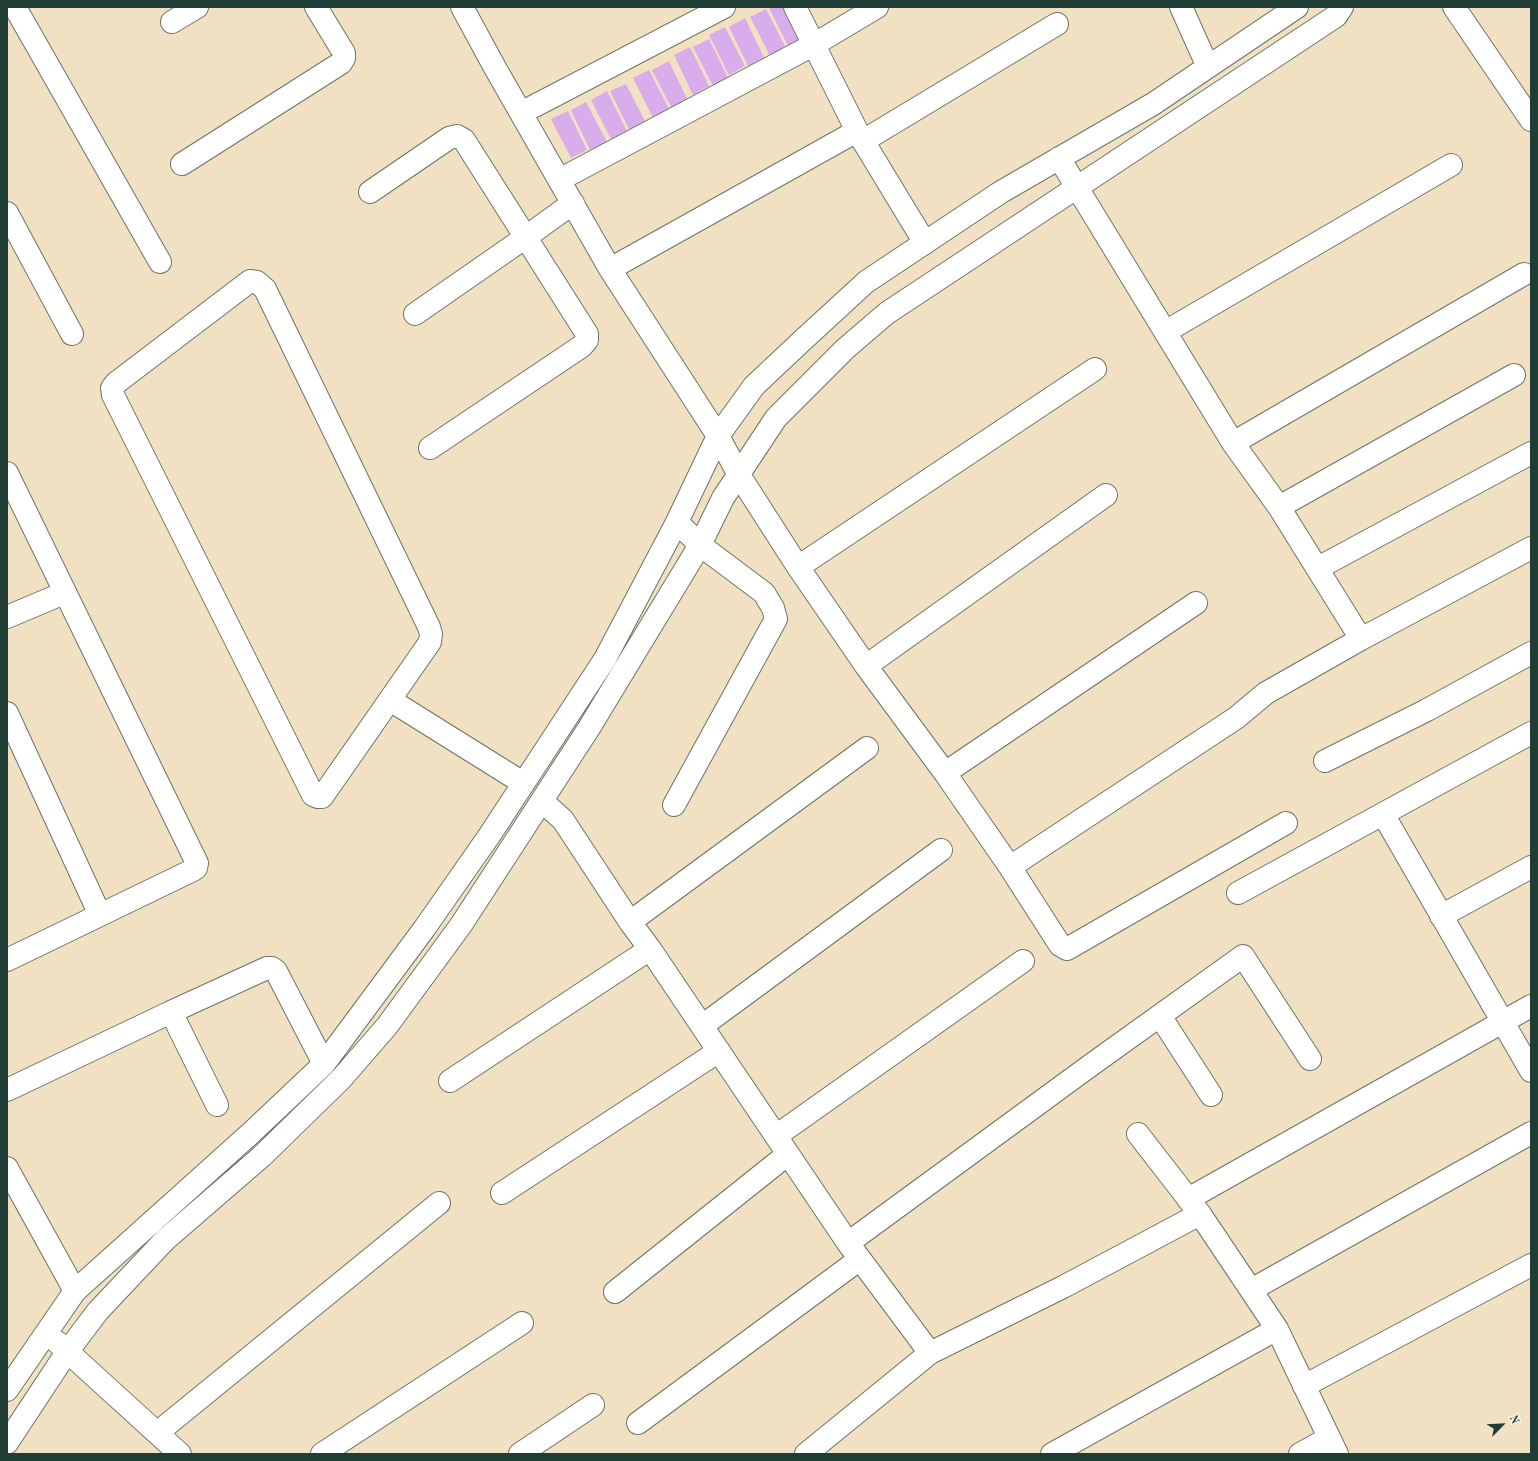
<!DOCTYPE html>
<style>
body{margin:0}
#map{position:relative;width:1538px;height:1461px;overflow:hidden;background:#f1e1c2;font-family:"Old Standard TT",serif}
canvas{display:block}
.frame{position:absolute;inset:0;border:8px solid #1f3d34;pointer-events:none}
.north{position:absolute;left:1482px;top:1405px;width:40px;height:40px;-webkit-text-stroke:3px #fcf5e5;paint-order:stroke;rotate:66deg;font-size:11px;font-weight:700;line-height:16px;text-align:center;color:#1f3d34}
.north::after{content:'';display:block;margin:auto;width:14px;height:18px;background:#1f3d34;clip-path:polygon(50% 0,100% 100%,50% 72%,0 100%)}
</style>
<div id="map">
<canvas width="1538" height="1461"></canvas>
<div class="frame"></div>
<div class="north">N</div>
</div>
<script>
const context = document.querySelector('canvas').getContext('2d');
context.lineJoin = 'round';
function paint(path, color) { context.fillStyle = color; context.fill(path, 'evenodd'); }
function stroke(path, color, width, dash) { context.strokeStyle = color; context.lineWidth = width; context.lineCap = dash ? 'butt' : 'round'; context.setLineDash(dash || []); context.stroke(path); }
const building = new Path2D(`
 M772,7h17l16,33 -16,8 -20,-40z
 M766,9l20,39 -16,8 -20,-39z
 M745,18l19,40 -16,8 -19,-39z
 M725,27l20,39 -16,9 -20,-40z
 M709,39l19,39 -15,8 -20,-39z
 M690,47l19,39 -16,9 -19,-40z
 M669,61l19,40 -16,8 -20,-39z
 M649,70l20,39 -16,9 -20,-40z
 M626,84l20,39 -16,8 -20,-40z
 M607,91l20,40 -16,8 -20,-39z
 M586,102l21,40 -17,8 -19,-40z
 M568,111l19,39 -16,8 -20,-39z`);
const minor = new Path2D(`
 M462,7l32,59 116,203 108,167 21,39 59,92 68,99 79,107 65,94 50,78 7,4 219,-126
 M795,7l62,124 68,112
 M1181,7l27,60
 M1454,7l77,113
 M16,9l144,253
 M172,22l25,-15
 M521,113l203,-106
 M863,141l194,-117
 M1059,158l174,285 46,64 82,132
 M182,164l159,-101 3,-5v-5l-28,-46
 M559,180l256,-136 62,-37
 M370,192l79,-54 8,-2 7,4 123,194v6l-5,6 -152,102
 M7,213l65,121
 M610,269l247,-138
 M250,281l7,1 8,7 164,338 2,7 -1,8 -108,155h-4l-5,-2 -200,-400 -1,-7 4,-5z
 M415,314l111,-77 47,-34
 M1165,332l286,-167
 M1233,443l291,-169
 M7,473l190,390 -1,5 -3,2 -186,90
 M1279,507l235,-132
 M798,567l297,-198
 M1318,568l213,-115
 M7,617l57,-24
 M866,666l240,-171
 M390,700l133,83
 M7,713l93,202
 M1325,761l102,-51 104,-57
 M945,773l251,-170
 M542,801l21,19 67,102 20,27 198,294 82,110 133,-66 137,-73 -62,-80
 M674,805l102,-186 -3,-11 -9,-15 -64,-48 -23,-23
 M1383,814l148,257
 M1010,867l226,-149 30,-25 95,-54 170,-91
 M1238,893l293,-160
 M1441,916l90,-49
 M630,922l237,-174
 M171,1012l96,-44h5l4,3 48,93
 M1160,1016l51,79
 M702,1026l239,-176
 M450,1081l200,-132
 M7,1090l164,-78 46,93
 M776,1136l247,-175
 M7,1168l68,123
 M502,1193l217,-142
 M1188,1199l343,-193
 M1200,1214l77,115 60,125
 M848,1243l243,-178 152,-109 67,103
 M1251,1290l280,-157
 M615,1292l173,-138
 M57,1342l123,112
 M1304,1386l227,-121
 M7,1390l68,-99 176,-158 73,-69 100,-135 65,-93 116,-177 72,-137 41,-86 36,-50 50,-47 62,-57 135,-90 152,-88 144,-97
 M638,1423l222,-164
 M157,1433l282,-230
 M7,1443l60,-91 31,-41 67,-71 97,-84 79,-77 46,-53 74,-101 128,-197 111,-183 23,-47 53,-80 69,-69 42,-36 449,-297 6,-9
 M322,1454l200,-131
 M520,1454l73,-49
 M806,1454l124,-101
 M1052,1454l225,-125
 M1300,1454l29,-16`);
paint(building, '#d9adec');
stroke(minor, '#687666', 24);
stroke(minor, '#fff', 22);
</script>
